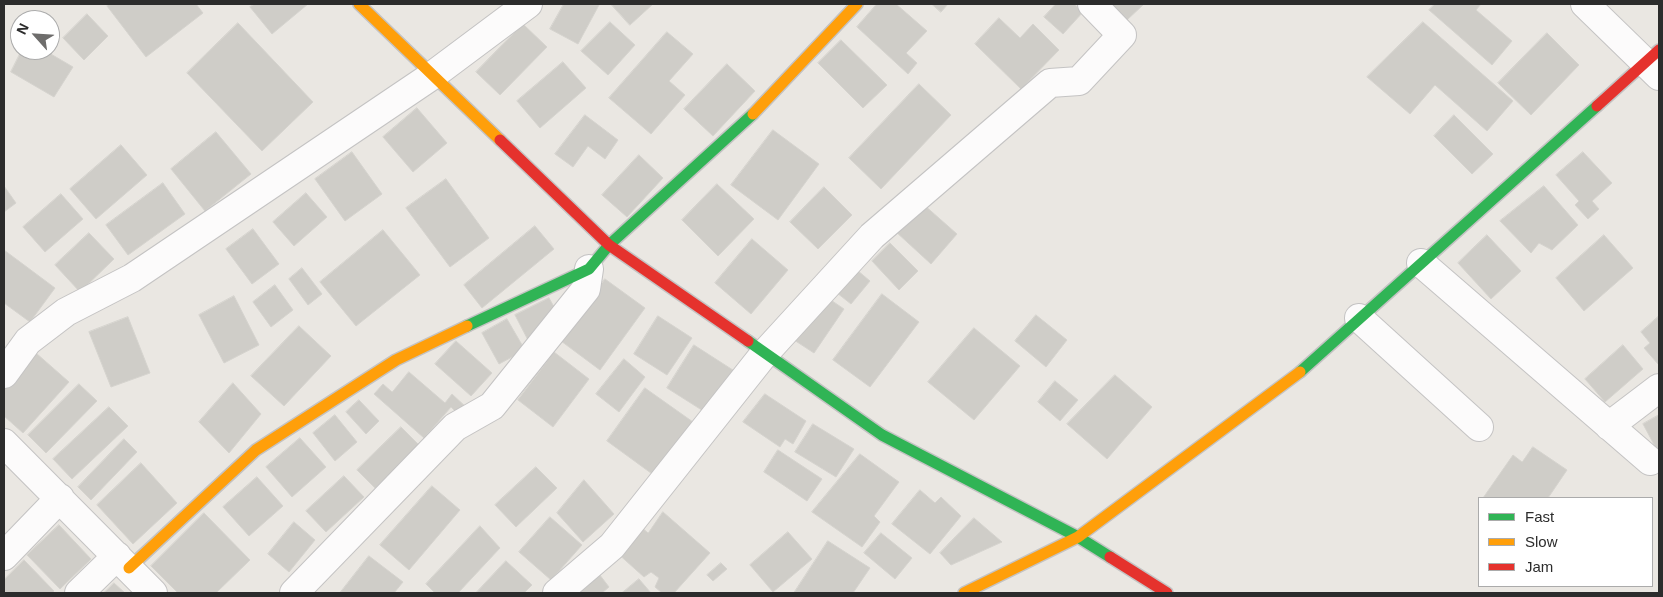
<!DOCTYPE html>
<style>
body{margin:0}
#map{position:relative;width:1663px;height:597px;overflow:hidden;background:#eae7e2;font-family:Helvetica,sans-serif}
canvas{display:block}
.frame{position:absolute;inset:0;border:5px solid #2c2c2c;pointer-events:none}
.legend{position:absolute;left:1478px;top:497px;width:175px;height:90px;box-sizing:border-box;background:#fff;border:1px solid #ababab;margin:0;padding:6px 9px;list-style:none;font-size:15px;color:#2c2c2c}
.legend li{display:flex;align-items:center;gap:10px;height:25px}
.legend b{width:25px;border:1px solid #ababab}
.north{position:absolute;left:10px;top:10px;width:50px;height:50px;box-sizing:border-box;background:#fff;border:1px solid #ababab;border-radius:50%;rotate:296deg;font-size:14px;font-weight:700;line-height:20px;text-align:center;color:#2c2c2c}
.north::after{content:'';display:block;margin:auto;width:18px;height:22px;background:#6e6d6c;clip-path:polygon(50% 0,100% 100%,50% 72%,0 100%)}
</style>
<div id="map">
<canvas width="1663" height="597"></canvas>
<div class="frame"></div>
<ul class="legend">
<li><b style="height:6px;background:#30b455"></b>Fast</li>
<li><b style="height:6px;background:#ff9f0a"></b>Slow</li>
<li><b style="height:6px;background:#e5322d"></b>Jam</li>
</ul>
<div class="north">N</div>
</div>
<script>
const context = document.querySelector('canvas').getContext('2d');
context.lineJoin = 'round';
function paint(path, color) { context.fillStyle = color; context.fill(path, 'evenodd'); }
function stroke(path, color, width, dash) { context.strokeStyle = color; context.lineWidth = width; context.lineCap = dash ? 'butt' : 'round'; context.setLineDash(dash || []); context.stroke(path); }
const building = new Path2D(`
 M109,4h87l7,9 -57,44 -39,-51z
 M255,4h53l-36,30 -22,-27z
 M564,4l35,1 -21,39 -28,-15z
 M611,4h42l-23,21z
 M877,4h19l31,27 -21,22 11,10 -9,11 -51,-47z
 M932,4h16l-7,8z
 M1056,4h18l9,8 -20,22 -19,-17z
 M1111,4h33l-17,16z
 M1435,4h46l-5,6 36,31 -20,24 -63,-55z
 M87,14l21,22 -24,24 -21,-22z
 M999,18l21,20 13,-14 26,26 -38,39 -46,-45z
 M610,22l25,23 -27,30 -27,-24z
 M1423,22l90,79 -26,30 -52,-46 -25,29 -43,-37z
 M238,23l75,79 -51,49 -75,-78z
 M523,24l24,23 -47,48 -24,-23z
 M667,32l26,22 -24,27 16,14 -34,39 -42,-36z
 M1547,33l32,32 -48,50 -33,-32z
 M841,40l46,45 -24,23 -45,-45z
 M22,50h22l29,17 -19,30 -43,-25z
 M563,62l23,26 -46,40 -23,-27z
 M727,64l28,27 -42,45 -29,-27z
 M919,84l32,31 -70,74 -32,-31z
 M417,108l30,35 -34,29 -30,-35z
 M585,115l33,25 -13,19 -17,-13 -15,21 -18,-13z
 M1454,115l39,39 -21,20 -38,-38z
 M773,130l46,34 -41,56 -47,-35z
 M216,132l35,42 -46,37 -34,-42z
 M121,145l26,30 -51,44 -26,-30z
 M352,152l30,42 -37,27 -30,-42z
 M1583,152l29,31 -20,18 7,8 -11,10 -13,-14 4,-4 -23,-26z
 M639,155l24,23 -36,39 -25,-22z
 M446,179l43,59 -39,29 -44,-59z
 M163,183l22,31 -57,41 -22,-30z
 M717,184l37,35 -36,37 -36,-36z
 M4,186l12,17 -12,9z
 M1544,186l34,39 -26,25 -13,-7 -8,10 -31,-32z
 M824,187l28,28 -34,34 -28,-27z
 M306,193l21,24 -33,29 -21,-24z
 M61,194l22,25 -38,33 -22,-25z
 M923,204l34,30 -26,30 -36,-33z
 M535,226l19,23 -72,59 -18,-23z
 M253,229l26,35 -27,20 -26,-35z
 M383,230l37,45 -64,51 -36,-44z
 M89,233l25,26 -34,33 -25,-27z
 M1487,235l34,36 -30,28 -33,-36z
 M1604,235l29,33 -49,43 -28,-33z
 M752,239l36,31 -37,44 -36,-31z
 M890,243l28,28 -19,19 -27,-29z
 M4,250l51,38 -25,34 -26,-19z
 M851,265l19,16 -19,23 -19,-15z
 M302,268l20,26 -14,11 -19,-26z
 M605,279l40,29 -45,62 -39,-29z
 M275,285l18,25 -22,17 -18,-25z
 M822,294l22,15 -30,44 -23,-15z
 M882,294l37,28 -49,65 -37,-27z
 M234,296l25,49 -35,18 -25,-48z
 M549,298l8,14 -27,32 -15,-29z
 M1036,315l31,25 -21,27 -31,-26z
 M658,316l34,22 -25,37 -33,-21z
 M1659,316v47l-1,1 -14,-16 6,-5 -9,-11z
 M128,317l22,56 -39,14 -22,-55z
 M507,319l18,31 -26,14 -17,-31z
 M299,326l32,30 -47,50 -33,-30z
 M974,328l46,38 -46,54 -46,-38z
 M456,341l36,32 -21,23 -36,-32z
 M694,345l42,27 -28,42 -41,-26z
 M1623,345l20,24 -38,33 -20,-23z
 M554,352l35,27 -36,48 -35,-27z
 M36,353l33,29 -46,51 -19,-17v-26z
 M624,359l21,18 -26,35 -23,-18z
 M409,372l36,31 7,-9 15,14 -7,8 -9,-9 -27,31 -50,-44 9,-10 9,8z
 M1115,375l37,32 -45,52 -40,-35z
 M1055,381l23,19 -18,21 -22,-19z
 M233,383l28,31 -32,39 -30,-31z
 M79,384l18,17 -51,52 -18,-18z
 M645,388l48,34 -38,54 -48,-35z
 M765,394l41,27 -13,23 -8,-5 -5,8 -37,-25z
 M359,400l20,21 -13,13 -20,-22z
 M109,407l19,19 -56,53 -19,-20z
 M335,415l22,27 -22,19 -22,-28z
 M1659,415v36l-1,1 -15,-28z
 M813,424l41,25 -18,28 -41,-25z
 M401,427l18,18 -44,43 -18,-18z
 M300,438l26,29 -34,30 -26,-30z
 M124,439l13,13 -46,48 -13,-13z
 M1533,447l34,23 -19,28h-65l30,-43 9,7z
 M778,450l44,29 -15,22 -43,-29z
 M860,454l39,28 -25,34 6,6 -18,25 -50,-35z
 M141,463l36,40 -44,41 -36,-39z
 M536,467l21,21 -41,39 -21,-22z
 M344,476l20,21 -38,35 -20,-21z
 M257,477l26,29 -34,30 -26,-29z
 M584,480l30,34 -31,28 -26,-29z
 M432,486l28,24 -51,60 -29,-25z
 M920,490l15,13 6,-6 20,19 -31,38 -38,-30z
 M663,512l47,41 -36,40h-12l-7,-6 4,-9 -8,-6 -7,5 -28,-25 23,-27 9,8z
 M204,513l46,47 -34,33h-38l-27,-27z
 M550,517l32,28 -31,35 -32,-28z
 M974,518l28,24 -51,23 -11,-12z
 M294,522l21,18 -26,32 -21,-18z
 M59,525l32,34 -31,30 -33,-34z
 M480,526l20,22 -42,45h-23l-9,-9z
 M788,532l24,27 -39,33 -23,-27z
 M881,533l31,25 -17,21 -31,-26z
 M828,541l42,27 -17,25h-59z
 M369,556l34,26 -9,11h-54z
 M24,560l30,31 -2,2h-48v-13z
 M506,561l26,24 -8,8h-48z
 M721,563l6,6 -14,12 -6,-6z
 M596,570l13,17 -7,6h-34z
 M639,579l12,14h-29z
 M114,583l11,10h-21z`);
const street = new Path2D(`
 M1585,4l74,72
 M1421,263l229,198
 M1359,318l120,109
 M4,374l24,-33 38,-29 66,-34 301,-203 95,-71
 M1609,426l50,-38
 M4,443l149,150
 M4,556l56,-58
 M79,593l38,-37
 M294,593l161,-166 37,-21 94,-117 3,-20
 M557,593l55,-47 153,-193 107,-117 178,-153 29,-2 43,-46 -30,-31`);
const fast = new Path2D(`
 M467,326l122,-57 20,-24 144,-131
 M748,341l134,94 196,102 32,20
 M1300,372l297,-266`);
const slow = new Path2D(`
 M359,4l141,136
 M753,114l104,-110
 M129,568l127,-118 140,-90 71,-34
 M964,593l114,-56 222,-165`);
const jam = new Path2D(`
 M1597,106l62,-56
 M500,140l109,105 139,96
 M1110,557l57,36`);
paint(building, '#cfcdc8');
stroke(building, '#d5d3ce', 1);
stroke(street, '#c4c3c3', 30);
stroke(fast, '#c4c3c3', 14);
stroke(slow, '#c4c3c3', 14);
stroke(jam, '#c4c3c3', 14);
stroke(street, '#fcfbfb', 28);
stroke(fast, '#30b455', 11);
stroke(slow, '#ff9f0a', 11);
stroke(jam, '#e5322d', 11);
</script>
